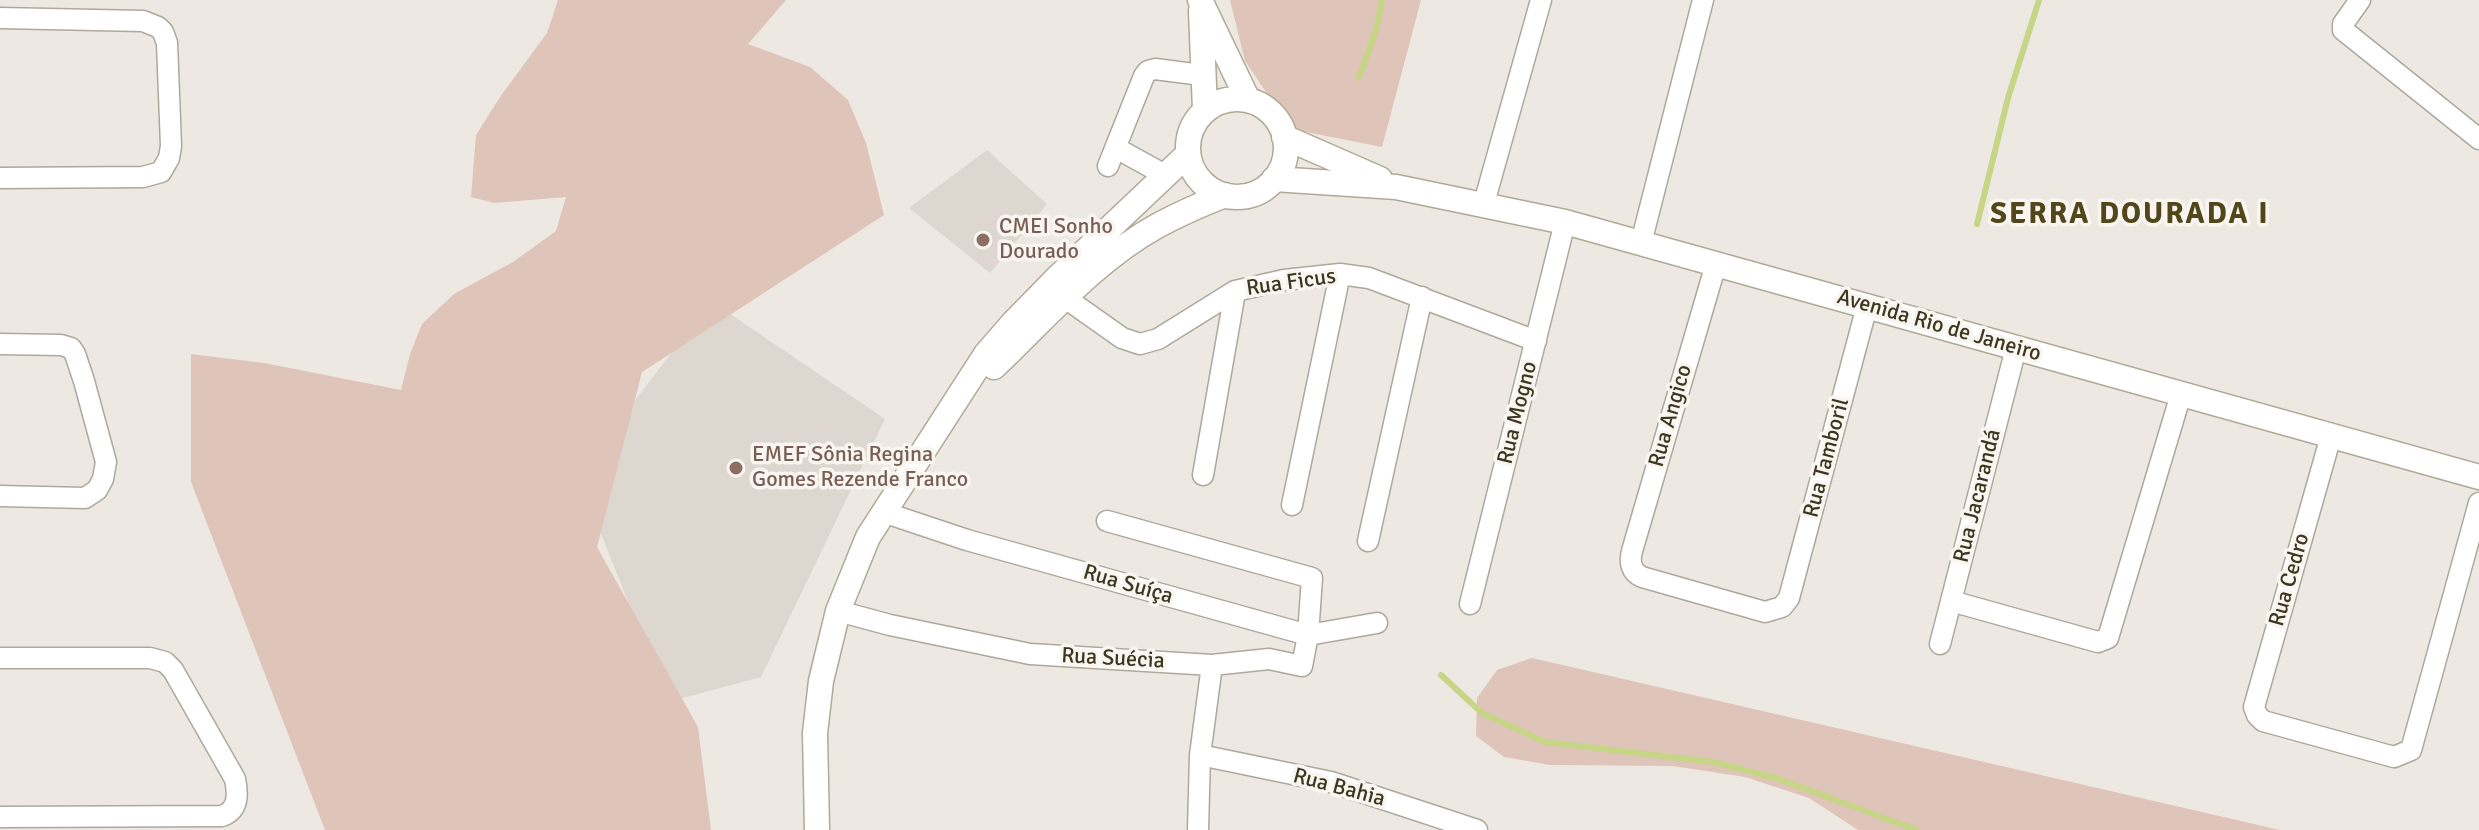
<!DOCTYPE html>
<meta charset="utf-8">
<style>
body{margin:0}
canvas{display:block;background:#ede8e1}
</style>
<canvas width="2479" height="830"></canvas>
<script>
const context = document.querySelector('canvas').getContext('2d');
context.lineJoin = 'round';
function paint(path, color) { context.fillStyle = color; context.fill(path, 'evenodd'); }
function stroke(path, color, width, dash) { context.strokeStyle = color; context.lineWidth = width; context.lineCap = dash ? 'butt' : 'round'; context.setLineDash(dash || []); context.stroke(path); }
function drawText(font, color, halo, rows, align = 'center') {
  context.font = font + ' Signika,sans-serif'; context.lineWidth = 7; context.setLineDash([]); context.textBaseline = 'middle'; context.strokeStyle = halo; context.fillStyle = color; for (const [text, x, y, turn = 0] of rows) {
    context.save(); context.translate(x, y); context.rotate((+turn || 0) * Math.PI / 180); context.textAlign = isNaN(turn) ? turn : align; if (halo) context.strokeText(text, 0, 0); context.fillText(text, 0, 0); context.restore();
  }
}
const built = new Path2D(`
 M987,150l60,54 -57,69 -81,-65z
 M711,301l174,118 -124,258 -93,25 -74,-186 42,-117z`);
const green = new Path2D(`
 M558,0h228l-38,44 62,23 38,33 18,43 18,72 -242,157 -45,175 101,180 13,103h-386l-134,-348v-128l73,9 137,27 9,-36 12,-30 32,-30 59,-32 43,-31 10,-34 -72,6 -23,-6 5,-62 24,-38 47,-64z
 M1230,0h191l-39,147 -91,-18 -46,-68z
 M1532,658l748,172h-422l-49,-32 -64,-21 -72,-11 -123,-1 -46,-8 -28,-21 1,-38 20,-28z`);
const stream = new Path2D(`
 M1359,78l17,-48 6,-30
 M1977,224l31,-126 31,-98
 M1441,675l41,38 63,29 168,20 63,16 141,52`);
const street = new Path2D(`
 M2360,0l-17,24v6l136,109
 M0,18l143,3 15,6 5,5 4,11 4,103 -2,12 -8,14 -18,5 -143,1
 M1116,148l49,27
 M1108,166l36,-90 4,-5 7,-2 47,6
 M1484,203l57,-203
 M1641,243l62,-243
 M1716,264l-84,287c-3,11 -1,21 10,26l123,35 17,-5 7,-9 78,-292
 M1064,297l58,41 18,6 18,-5 77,-48 49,-11 56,-6 29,4 167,63
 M0,344l61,1 10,3 4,6 9,27 22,81 -3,17 -6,11 -12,8 -85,-2
 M2331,436l-77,271 3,8 6,6 131,36 17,-7 68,-247
 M1203,475l32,-183
 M1292,505l48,-231
 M883,512l84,28 341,95 69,-12
 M1368,541l54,-244
 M1951,601l147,41 10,-4 73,-244
 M1470,604l95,-382
 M838,611l52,14 140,29 182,11 57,-6 33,7 6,-31 4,-57 -205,-57
 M1940,644l76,-296
 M0,658h150l15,4 8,8 62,109c3,15 4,31 -13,37l-222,1
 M1200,755l131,27 146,48
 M1198,830l2,-75 12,-90`);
const secondary = new Path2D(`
 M1200,0l48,100
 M1201,11l4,99
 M1188 148a49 49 0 1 1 98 0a49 49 0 1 1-98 0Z
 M1284,137l96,42
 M1274,179l122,8 169,35 914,255
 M994,367c52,-49 100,-106 163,-141 22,-12 45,-22 68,-31
 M817,830l-2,-97 6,-52 17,-70 30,-74 118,-183 27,-31 46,-47 129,-122`);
const markers = [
 [983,240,8,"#8d6e63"],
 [736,468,8,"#8d6e63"]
];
const educationNames = [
 ["CMEI Sonho",999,227],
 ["Dourado",999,252],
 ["EMEF Sônia Regina",752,455],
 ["Gomes Rezende Franco",752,480]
];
const streetNames = [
 ["Rua Ficus",1291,283,-8],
 ["Avenida Rio de Janeiro",1939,326,16],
 ["Rua Mogno",1518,413,-76],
 ["Rua Angico",1671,416,-74],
 ["Rua Tamboril",1827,458,-75],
 ["Rua Jacarandá",1978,496,-76],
 ["Rua Cedro",2290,580,-74],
 ["Rua Suíça",1128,585,16],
 ["Rua Suécia",1113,659,3],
 ["Rua Bahia",1339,788,15]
];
const districtNames = [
 ["SERRA DOURADA I",2130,215]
];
paint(built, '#ddd7cf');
paint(green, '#dfc4b9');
stroke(stream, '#c6d586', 6);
stroke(street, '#aea89c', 23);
stroke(secondary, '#b0a996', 27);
stroke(street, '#fff', 20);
stroke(secondary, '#fff', 24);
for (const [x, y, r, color] of markers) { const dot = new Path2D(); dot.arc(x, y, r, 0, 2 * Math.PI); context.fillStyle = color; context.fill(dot); stroke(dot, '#f9f6f2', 3); }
drawText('22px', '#785e54', '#f9f6f2', educationNames, 'left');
drawText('22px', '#3e3720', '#f9f6f2', streetNames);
context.letterSpacing = '2px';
drawText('bold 30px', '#52461b', '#f9f6f2', districtNames);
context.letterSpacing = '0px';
</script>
